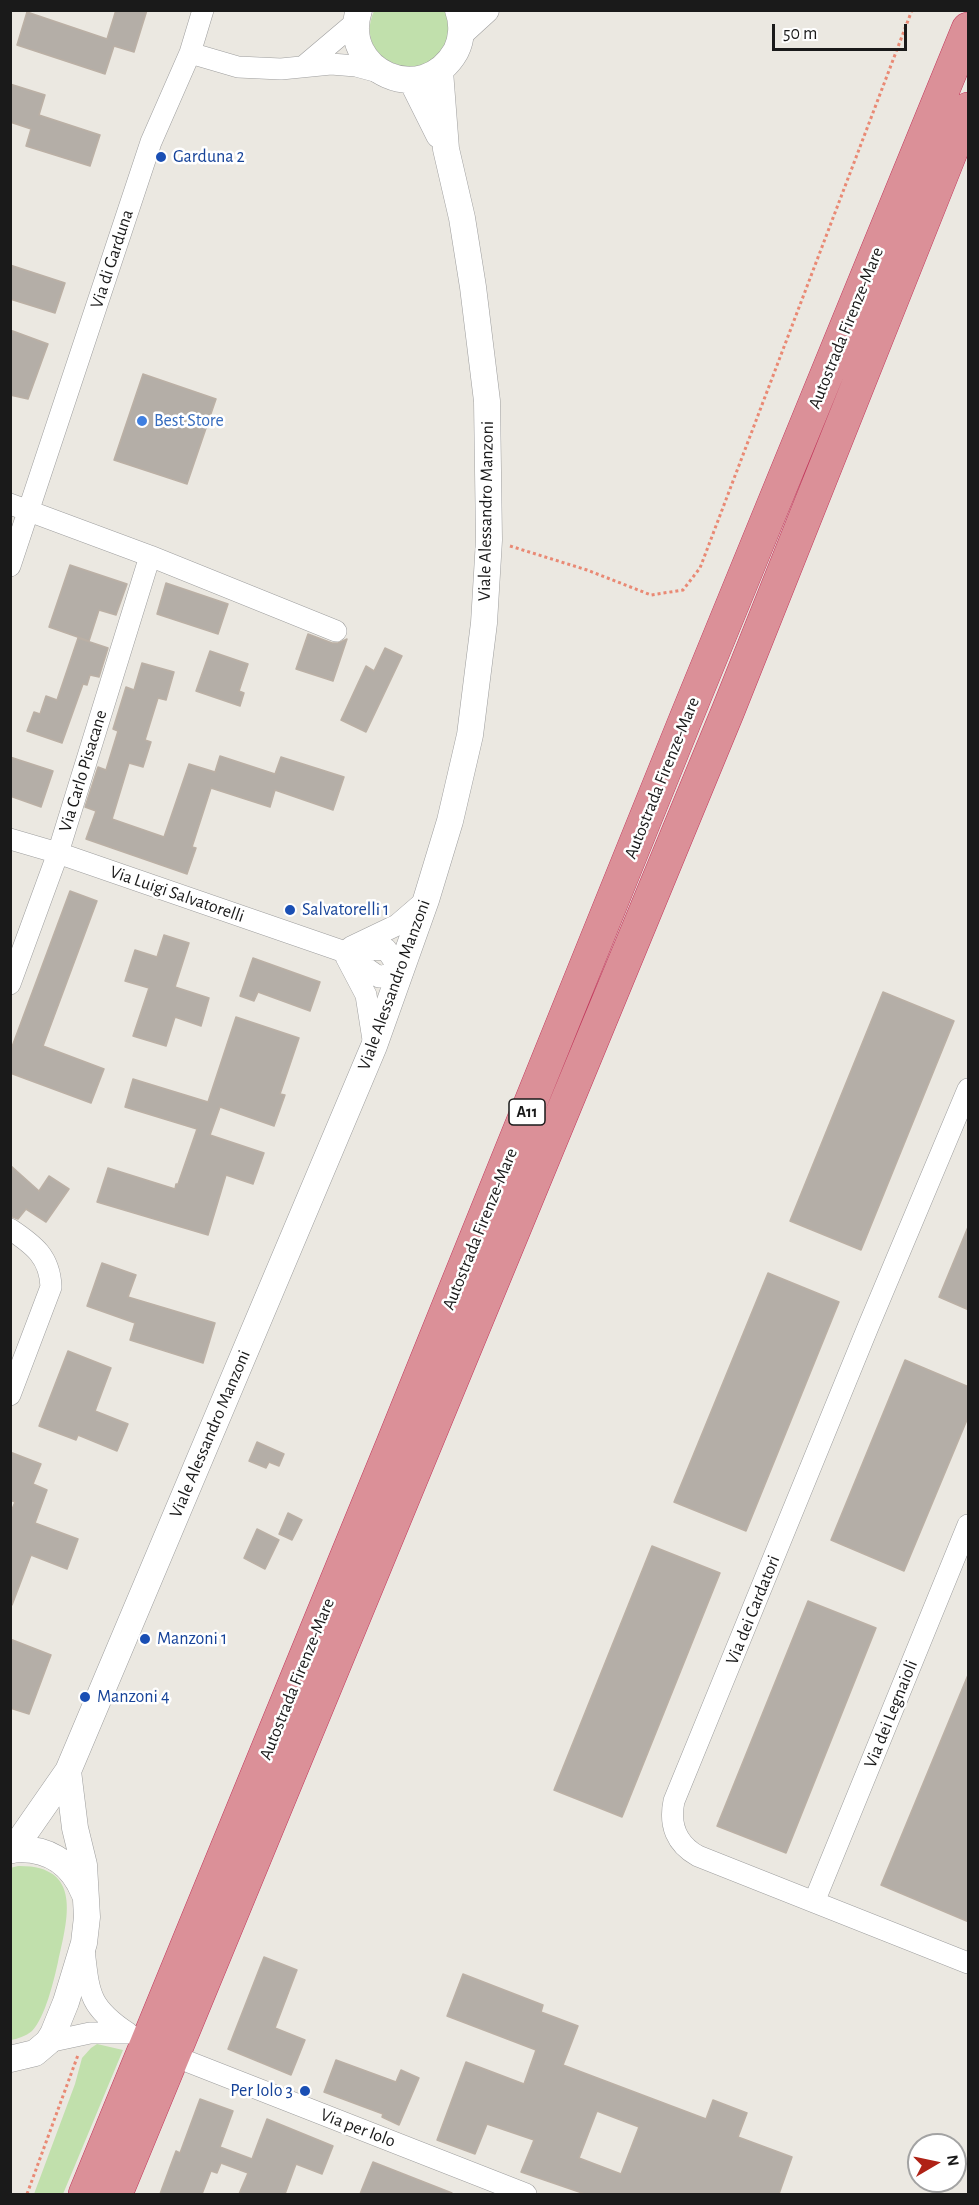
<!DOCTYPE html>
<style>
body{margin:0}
#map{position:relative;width:979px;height:2205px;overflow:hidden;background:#ebe8e1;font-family:"Alegreya Sans",sans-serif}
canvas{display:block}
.frame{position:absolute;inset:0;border:12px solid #1a1a1a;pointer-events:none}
.north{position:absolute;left:907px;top:2133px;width:60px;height:60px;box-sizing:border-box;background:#fff;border:2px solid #a3a3a3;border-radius:50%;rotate:81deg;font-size:16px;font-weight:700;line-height:24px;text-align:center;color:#1a1a1a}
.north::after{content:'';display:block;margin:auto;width:21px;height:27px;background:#af2216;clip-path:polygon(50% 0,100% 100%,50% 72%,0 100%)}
.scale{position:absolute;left:772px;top:24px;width:135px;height:27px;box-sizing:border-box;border:3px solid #1a1a1a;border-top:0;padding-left:8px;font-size:18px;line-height:21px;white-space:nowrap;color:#1a1a1a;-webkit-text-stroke:4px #fff;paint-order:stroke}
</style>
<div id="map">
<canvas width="979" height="2205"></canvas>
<div class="frame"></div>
<div class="north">N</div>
<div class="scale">50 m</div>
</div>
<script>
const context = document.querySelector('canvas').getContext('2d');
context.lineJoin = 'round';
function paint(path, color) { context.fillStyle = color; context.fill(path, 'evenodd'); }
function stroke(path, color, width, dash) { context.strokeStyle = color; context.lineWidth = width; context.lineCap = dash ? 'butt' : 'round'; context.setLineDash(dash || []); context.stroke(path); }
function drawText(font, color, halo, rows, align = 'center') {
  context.font = font + ' "Alegreya Sans",sans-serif'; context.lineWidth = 5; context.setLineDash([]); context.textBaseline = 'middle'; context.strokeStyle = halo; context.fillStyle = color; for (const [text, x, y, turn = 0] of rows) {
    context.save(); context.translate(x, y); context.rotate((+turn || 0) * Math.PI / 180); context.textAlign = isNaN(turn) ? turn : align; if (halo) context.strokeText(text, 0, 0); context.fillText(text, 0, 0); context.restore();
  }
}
const grass = new Path2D(`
 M374,11h73c1,7 5,20 2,27 -4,15 -21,31 -37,32 -4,0 -10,-3 -13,-5 -25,-7 -36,-30 -25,-54z
 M18,1866c65,-1 50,52 40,96 -4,18 -13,56 -26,69 -6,5 -15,8 -21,9l-1,-172z
 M97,2044l26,6 -60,144h-29l41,-110 7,-26 9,-10z`);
const building = new Path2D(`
 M116,10h31l-13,42 -20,-6 -9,28 -88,-29 10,-33 80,27z
 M10,84l35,11 -6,20 61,20 -10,31 -64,-20 5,-17 -21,-7z
 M10,265l55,18 -10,30 -45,-14z
 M10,330l38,14 -20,55 -18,-4z
 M143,374l73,25 -29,85 -73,-24z
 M70,565l57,19 -11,31 -17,-5 -10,31 -40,-14z
 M166,583l62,21 -10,30 -61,-20z
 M308,634l24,9h6l9,-4 -14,42 -37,-12z
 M78,638l30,10 -9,29 -9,-2 -3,10 -4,-1 -21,59 -35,-12 7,-19 6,2 6,-18 11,4z
 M385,648l17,8 -36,76 -25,-12 25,-54 8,5z
 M210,651l38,13 -9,27 5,2 -4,13 -44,-15z
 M142,663l32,9 -8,28 -8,-2 -13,42 6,2 -8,25 -14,-4 -17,56 52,18 25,-73 26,8 5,-16 55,18 6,-17 63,20 -11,33 -58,-20 -5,17 -59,-19 -19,59 4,1 -9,26 -101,-35 10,-28 -11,-4 13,-40 8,3 12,-39 -5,-2 13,-42 8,3z
 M10,757l43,14 -12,36 -31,-11z
 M70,891l27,10 -54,145 61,23 -13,34 -81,-30v-21z
 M164,935l25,8 -14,44 34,11 -8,28 -26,-9 -9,29 -33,-10 16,-48 -24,-7 10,-31 22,7z
 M253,958l67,24 -10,29 -52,-19 -4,9 -14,-5z
 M883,992l71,29 -93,229 -71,-29z
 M236,1017l63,21 -19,56 5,1 -11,31 -54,-19 -10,28 54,18 -11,31 -27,-9 -18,60 -111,-33 11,-34 67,21 1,-5h2l19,-55 -72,-22 8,-28 75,23z
 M10,1165l29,26 10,-15 20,13 -23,33 -20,-13 -8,10 -8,-3z
 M968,1227h1v83l-30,-13z
 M102,1263l34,12 -8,22 87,26 -12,40 -73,-23 5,-17 -48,-17z
 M768,1273l71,29 -93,229 -72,-29z
 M68,1351l43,17 -16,43 33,13 -11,27 -39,-16 -2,5 -37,-14z
 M905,1360l64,27v28l-65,156 -73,-31z
 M257,1442l27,12 -5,12 -10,-4 -3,6 -17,-7z
 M10,1452l31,12 -8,20 14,6 -12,33 43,16 -11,30 -36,-14 -19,50h-2v-91l5,-12 -5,-2z
 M288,1513l14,7 -10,20 -13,-6z
 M257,1529l22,11 -14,29 -21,-11z
 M652,1546l68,27 -98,244 -68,-27z
 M808,1601l68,27 -90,225 -69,-27z
 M10,1639l41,16 -22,59 -19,-6z
 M968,1675h1v247l-88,-37z
 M264,1957l33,13 -22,58 30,12 -14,35 -63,-26z
 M463,1974l80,31 -2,7 37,14 -15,39 143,54 7,-19 34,13 -9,24 54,20 -13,37h-194l-64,-22 13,-32 -47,-16 -12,30 -38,-14 29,-78 58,22 12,-34 -89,-34zM597,2111l42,16 -18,47 -42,-16z
 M336,2060l60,22 5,-12 18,8 -20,47 -17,-8 1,-3 -59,-22z
 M200,2099l33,12 -13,36 32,12 15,-40 66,27 -11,28 -26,-10 -11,30h-46l9,-21 -27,-10 -4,10 -6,-2 -9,23h-42l16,-43 4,2z
 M373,2162l79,31 -1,1h-91z`);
const path = new Path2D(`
 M510,546l77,24 64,25 32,-5 17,-22 212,-558
 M27,2194l51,-139`);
const minor = new Path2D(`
 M190,53l48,14 43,2 50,-5 25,2 26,7
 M304,66l52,-44
 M10,504l140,52 186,75
 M10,566l141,-424 39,-89 13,-43
 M10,839l48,14 284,98 37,26 22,-6 -15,-22 -44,2
 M351,947l46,-22 29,-25
 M346,957l20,38 8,51
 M10,984l48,-131 92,-297
 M968,1089l-100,238 -194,474c-5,24 2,43 24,55l270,107
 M10,1229c24,16 40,28 41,58l-41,108
 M814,1902l154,-377
 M84,1949c5,45 5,58 44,84
 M48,2042l42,-9h37
 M189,2062l337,132`);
const tertiary = new Path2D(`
 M359,10c-20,61 64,99 97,41 6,-12 7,-28 2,-41
 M462,32l24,-22
 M412,81l27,54
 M10,1850c35,-4 61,11 74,43
 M13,1850l55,-79 306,-725 52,-146 24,-79 20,-86 14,-112 5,-83 -2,-139 -14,-114 -11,-69 -16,-69 -6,-78
 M10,2059l25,-6 13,-11 5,-8 13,-32 18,-59 3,-26 -3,-52 -9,-37 -7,-57`);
const motorway = new Path2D(`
 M85,2194l306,-746 295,-730 282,-689
 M116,2194l612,-1483 240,-602`);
const markers = [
 [161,157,6,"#1a4fb4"],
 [142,421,6,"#3f7fe0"],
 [290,910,6,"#1a4fb4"],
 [145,1639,6,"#1a4fb4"],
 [85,1697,6,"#1a4fb4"],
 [305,2091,6,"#1a4fb4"]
];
const shields = [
 [527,1112,36]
];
const shieldNames = [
 ["A11",527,1112]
];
const transitNames = [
 ["Garduna 2",173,157],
 ["Salvatorelli 1",302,910],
 ["Manzoni 1",157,1639],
 ["Manzoni 4",97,1697],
 ["Per Iolo 3",293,2091,"right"]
];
const streetNames = [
 ["Via di Garduna",112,259,-72],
 ["Autostrada Firenze-Mare",846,328,-68],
 ["Viale Alessandro Manzoni",486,511,-89],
 ["Via Carlo Pisacane",83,771,-73],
 ["Autostrada Firenze-Mare",662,778,-68],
 ["Via Luigi Salvatorelli",177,894,19],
 ["Viale Alessandro Manzoni",394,985,-70],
 ["Autostrada Firenze-Mare",480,1229,-68],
 ["Viale Alessandro Manzoni",210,1434,-67],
 ["Via dei Cardatori",753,1610,-68],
 ["Autostrada Firenze-Mare",297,1679,-68],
 ["Via dei Legnaioli",891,1714,-68],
 ["Via per Iolo",358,2128,21]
];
const shopNames = [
 ["Best Store",154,421]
];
paint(grass, '#c1e0ac');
paint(building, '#b4aea7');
stroke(building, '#bbb0a5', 1.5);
stroke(minor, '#9e9e9e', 22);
stroke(tertiary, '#9e9e9e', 27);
stroke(motorway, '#c0375b', 34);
stroke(path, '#e98974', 3, [3, 3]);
stroke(minor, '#fff', 21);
stroke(tertiary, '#fff', 26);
stroke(motorway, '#db9098', 33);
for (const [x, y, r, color] of markers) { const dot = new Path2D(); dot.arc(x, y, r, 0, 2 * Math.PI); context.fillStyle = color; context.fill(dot); stroke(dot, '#fff', 2); }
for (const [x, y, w] of shields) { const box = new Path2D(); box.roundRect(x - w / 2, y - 13, w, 26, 4.5); context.fillStyle = '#fff'; context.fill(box); stroke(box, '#1a1a1a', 1.5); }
drawText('bold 16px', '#1a1a1a', null, shieldNames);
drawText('18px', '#164399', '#fff', transitNames, 'left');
drawText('18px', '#1a1a1a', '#fff', streetNames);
drawText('18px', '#366cbe', '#fff', shopNames, 'left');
</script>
